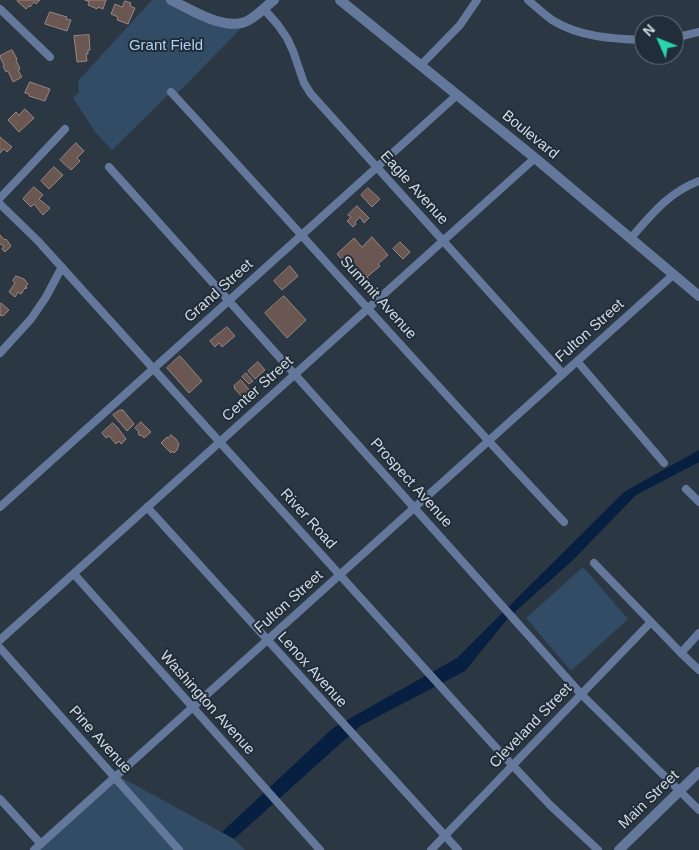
<!DOCTYPE html>
<style>
body{margin:0}
#map{position:relative;width:699px;height:850px;overflow:hidden;background:#2b3743;font-family:Arial,sans-serif}
canvas{display:block}
.north{position:absolute;left:634px;top:15px;width:50px;height:50px;box-sizing:border-box;background:#212d39;border:1px solid #67727c;border-radius:50%;rotate:314deg;font-size:14px;font-weight:700;line-height:20px;text-align:center;color:#d1d9e1}
.north::after{content:'';display:block;margin:auto;width:18px;height:22px;background:#28d5ad;clip-path:polygon(50% 0,100% 100%,50% 72%,0 100%)}
</style>
<div id="map">
<canvas width="699" height="850"></canvas>
<div class="north">N</div>
</div>
<script>
const context = document.querySelector('canvas').getContext('2d');
context.lineJoin = 'round';
function paint(path, color) { context.fillStyle = color; context.fill(path, 'evenodd'); }
function stroke(path, color, width, dash) { context.strokeStyle = color; context.lineWidth = width; context.lineCap = dash ? 'butt' : 'round'; context.setLineDash(dash || []); context.stroke(path); }
function drawText(font, color, halo, rows, align = 'center') {
  context.font = font + ' Arial,sans-serif'; context.lineWidth = 4; context.setLineDash([]); context.textBaseline = 'middle'; context.strokeStyle = halo; context.fillStyle = color; for (const [text, x, y, turn = 0] of rows) {
    context.save(); context.translate(x, y); context.rotate((+turn || 0) * Math.PI / 180); context.textAlign = isNaN(turn) ? turn : align; if (halo) context.strokeText(text, 0, 0); context.fillText(text, 0, 0); context.restore();
  }
}
const green = new Path2D(`
 M152,0h19l41,19 37,1 -74,76 -4,-4 -59,58 -16,-17 -23,-35 6,-6 -1,-11z
 M583,567l45,52 -57,52 -45,-53z
 M113,773l121,66 11,11h-215z`);
const water = new Path2D(`
 M699,450v12l-63,33 -64,66 -63,56 -44,54 -105,55 -126,113 -12,-7 111,-104 124,-70 167,-166z`);
const building = new Path2D(`
 M18,0h22l-4,4 -2,-2 -4,5 -1,-1 -3,3 -9,-8z
 M85,0h21l-3,9 -5,-2 -1,2 -9,-4 1,-3z
 M125,1l6,2 -1,3 5,2 -7,16 -11,-4 1,-3 -7,-3 4,-10 7,3z
 M50,12l17,5 -1,2 5,1 -4,11 -22,-7z
 M89,35l1,15h-2v4h-2l1,7 -10,1 -3,-26z
 M12,50l5,9 -1,1 4,9 -2,1 4,7 -9,5 -5,-11 -2,1 -3,-6 1,-1 -4,-8v-1z
 M30,82l20,7 -5,12 -16,-5v-2l-4,-1z
 M25,109l9,9 -15,14 -11,-12 8,-8 3,3z
 M0,137l12,10 -5,5 -3,-3 -4,4z
 M76,143l8,8 -7,7 3,3 -9,9 -11,-10z
 M54,167l9,8 -14,14 -8,-8z
 M34,187l9,8 -4,4 11,9 -7,7 -9,-11 -3,3 -8,-8z
 M368,188l12,11 -8,8 -11,-12z
 M357,206l12,12 -5,5 -4,-6 -5,5 1,2 -3,3 -6,-6 4,-4 -3,-2z
 M0,235l5,5 1,-1 5,7 -6,6 -3,-3 2,-3 -4,-2z
 M372,237l16,18 -10,9 2,2 -13,11 2,2 -6,5 -26,-30 17,-16 8,9z
 M400,242l10,10 -7,7 -10,-10z
 M290,266l8,10 -16,14 -8,-9z
 M16,276l8,3 4,5 -3,3h2l-1,2 -1,-1 -4,6 -3,-2 -3,5 -6,-5 6,-9 -2,-2z
 M284,296l22,24 -19,18 -22,-25z
 M1,303l8,7 -6,6 -2,-1 -1,1v-12z
 M227,327l8,9 -13,11 -3,-4 -4,4 -5,-6z
 M180,356l22,25 -13,12 -22,-25z
 M258,362l7,8 -10,9 -7,-8z
 M246,373l7,8 -4,3 -7,-7z
 M241,380l10,12 -7,7 -10,-11 1,-1 -1,-1z
 M120,410h3l11,14 -7,7 -14,-16z
 M141,422l10,10 -7,6 -3,-3 -1,1 -2,-3 1,-1 -4,-4z
 M113,423l5,5 8,11 -5,5 -2,-3 -3,3 -7,-8 -3,2 -4,-5z
 M171,435l5,4 3,5 -2,6 -3,3 -2,-2 -1,2 -10,-10 6,-6 1,1z`);
const minor = new Path2D(`
 M528,0c8,7 16,14 24,20 27,17 61,19 92,20
 M0,9l50,48
 M264,9l14,16 9,13 6,13 11,32 7,11 252,280
 M674,38l25,-6
 M421,65l39,-40 17,-25
 M171,92c132,143 260,289 393,430
 M109,167l472,527 118,116
 M0,198l65,-69
 M0,204l38,37 461,510 51,54 48,45
 M631,238c20,-23 38,-46 68,-57
 M0,353l31,-34 15,-22 16,-30
 M577,361l87,102
 M686,489l13,13
 M0,507l457,-412
 M147,507l311,343
 M594,563l87,90 18,17
 M74,574l246,276
 M0,640l535,-482
 M0,648l179,202
 M681,653l18,-20
 M0,799l41,45
 M34,850l640,-576
 M431,850l220,-228`);
const tertiary = new Path2D(`
 M171,0c21,10 56,33 78,20 9,-5 17,-14 25,-20
 M340,0l195,158 164,138
 M619,850l80,-78`);
const parkNames = [
 ["Grant Field",166,46]
];
const streetNames = [
 ["Boulevard",530,135,39],
 ["Eagle Avenue",414,188,48],
 ["Grand Street",219,291,-42],
 ["Summit Avenue",378,298,48],
 ["Fulton Street",590,331,-42],
 ["Center Street",258,389,-42],
 ["Prospect Avenue",411,483,48],
 ["River Road",308,519,48],
 ["Fulton Street",289,602,-42],
 ["Lenox Avenue",312,670,48],
 ["Washington Avenue",207,703,48],
 ["Cleveland Street",531,726,-46],
 ["Pine Avenue",100,740,48],
 ["Main Street",649,800,-44]
];
paint(green, '#334c65');
paint(water, '#071f40');
paint(building, '#6b5751');
stroke(building, '#9a857f', 1);
stroke(minor, '#64789b', 8);
stroke(tertiary, '#64789b', 10);
drawText('15px', '#afd1f4', '#212d39', parkNames);
drawText('15px', '#d1d9e1', '#212d39', streetNames);
</script>
